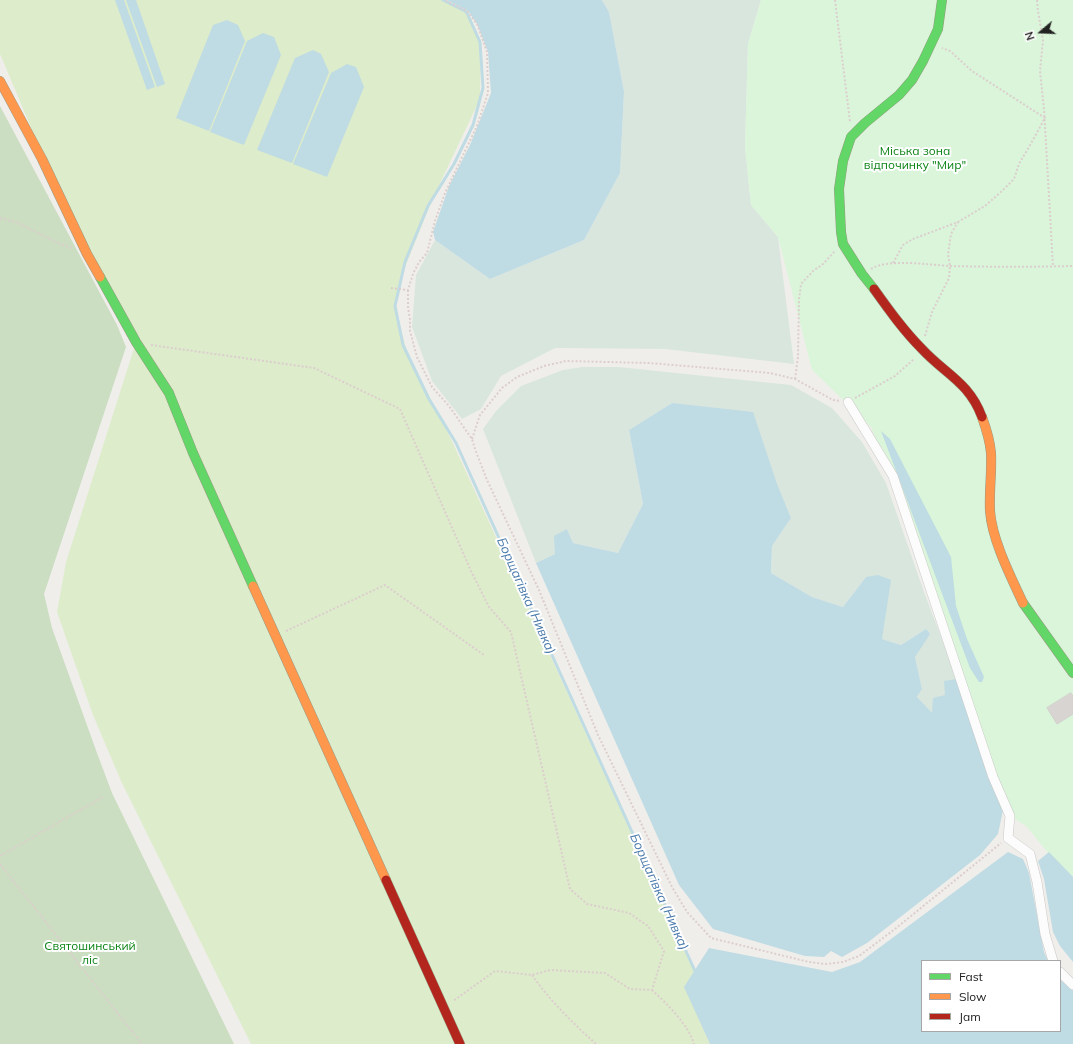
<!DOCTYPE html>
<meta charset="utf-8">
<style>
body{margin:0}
#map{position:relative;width:1073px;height:1044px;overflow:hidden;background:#f0eeeb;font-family:Mulish,sans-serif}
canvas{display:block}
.legend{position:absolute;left:921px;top:960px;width:140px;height:72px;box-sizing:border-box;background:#fff;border:1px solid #a7a7a7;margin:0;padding:5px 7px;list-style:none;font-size:12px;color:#222}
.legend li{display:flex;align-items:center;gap:8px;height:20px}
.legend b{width:20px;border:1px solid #a7a7a7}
.north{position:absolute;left:1021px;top:12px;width:40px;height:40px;-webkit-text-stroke:3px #fff;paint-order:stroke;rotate:251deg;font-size:11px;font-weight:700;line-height:16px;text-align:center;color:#222}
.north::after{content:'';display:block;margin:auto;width:14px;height:18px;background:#222;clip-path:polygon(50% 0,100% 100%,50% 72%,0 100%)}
</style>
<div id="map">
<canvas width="1073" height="1044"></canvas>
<ul class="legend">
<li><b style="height:5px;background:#63d668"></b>Fast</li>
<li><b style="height:5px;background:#ff974d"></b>Slow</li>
<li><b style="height:5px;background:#b3261e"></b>Jam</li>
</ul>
<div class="north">N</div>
</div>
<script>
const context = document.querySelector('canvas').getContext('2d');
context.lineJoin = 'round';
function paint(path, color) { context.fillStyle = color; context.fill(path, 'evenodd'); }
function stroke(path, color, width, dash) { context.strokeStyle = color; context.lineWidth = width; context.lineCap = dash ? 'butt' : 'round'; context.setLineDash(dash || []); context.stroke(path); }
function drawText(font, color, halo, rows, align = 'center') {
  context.font = font + ' Mulish,sans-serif'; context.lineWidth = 4; context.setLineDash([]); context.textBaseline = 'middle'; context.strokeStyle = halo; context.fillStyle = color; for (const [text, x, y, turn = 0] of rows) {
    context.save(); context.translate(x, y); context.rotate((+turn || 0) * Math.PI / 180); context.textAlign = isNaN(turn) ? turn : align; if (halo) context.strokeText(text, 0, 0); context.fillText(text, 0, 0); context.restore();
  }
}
const grass = new Path2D(`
 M0,0h441l24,11 16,31 -1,57 -47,99 -30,74 -8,34 13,50 37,70 250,545 -10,15 25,58h-459l-130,-263 -28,-66 -36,-103 9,-50 70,-220 -73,-139 -63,-149z`);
const forest = new Path2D(`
 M0,106l117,219 9,22 -82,247 8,34 45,125 15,40 122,251h-234z`);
const wetland = new Path2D(`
 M602,0h159l-13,44 -3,103 6,58 27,32 16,127 -129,-15 -110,-1 -54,28 -20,33 -19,10 -30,-38 -20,-54 4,-52 19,-35 55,39 94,-39 36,-67 4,-81 -15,-80z
 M582,367h37l172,18 41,23 30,34 24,41 38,109 33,87 -25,35 -15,-17 5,-8 -7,-32 11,-28 -25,16 -19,-6 -16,-62 -23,30 -31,-10 -41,-24 1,-27 19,-28 -15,-37 -104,-78 -43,27 14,74 -25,49 -45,-10 -6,-14 -12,25 -19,9 -53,-134 13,-18 25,-25 42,-16z`);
const park = new Path2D(`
 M761,0h312v883l-47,-57 -16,-10 -114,-324 -25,-65 -59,-57 -34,-133 -27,-32 -6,-58 3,-103z`);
const water = new Path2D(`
 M115,0h9l31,87 -8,3z
 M126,0h10l29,84 -8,3z
 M447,0h155l7,12 15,80 -4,81 -36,67 -94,39 -55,-39 -2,-8 16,-46 21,-41 21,-52 -3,-41 -11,-28 -9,-13z
 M227,20l11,5 7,16 -36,90 -33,-13 37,-93z
 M263,33l11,4 7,18 -37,90 -34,-13 37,-91z
 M313,50l8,4 8,18 -37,91 -35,-13 38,-92z
 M347,64l9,3 8,20 -37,90 -34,-13 38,-91z
 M672,403l81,9 23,69 15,37 -19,28 -1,27 41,24 31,10 23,-30 12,-2 13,5 -9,59 19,6 25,-16 4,5 -15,23 7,32 -5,8 15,16 1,-15 12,-3 -1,-14 13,-2 46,131 -5,24 -18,21 -113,88 -25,14 -11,-6 -7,6 -19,-1 -92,-27 -34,-44 -143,-322 19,-9 -1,-18 13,-7 6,14 45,10 25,-49 -14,-74z
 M881,431l9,8 61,118 5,49 11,33 17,38 -2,5h-3l-9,-14z
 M1008,852l15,7 6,14 15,79 4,9h-126v70h138v-51l13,9v55h-363l-26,-57 25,-39 123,24 28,-10z
 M1049,852l24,25v85l-13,-16 -7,-14 -9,-53 -6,-18z`);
const stream = new Path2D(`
 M443,0l22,11 2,2 13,29 3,46 -10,37 -19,39 -26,42 -23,56 -10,44 8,39 26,54 27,44 239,528h3`);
const building = new Path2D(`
 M1071,693l2,3v18l-16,10 -10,-16z`);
const path = new Path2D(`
 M835,0l15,122
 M1037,0l1,11 5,29 -3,31 4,38 9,157
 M0,218l16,4 44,22 12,4
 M893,263l10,-18 10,-6 45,-17 27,-16 17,-15 12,-12 5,-15 14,-24 12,-22 -73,-47 -22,-20 -8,-3
 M871,269c17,-11 58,-4 79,-3 41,1 82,1 123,0
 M391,288l17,2 5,-16 6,-12 8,-9 8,-32 10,-28 32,-67 11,-33 -1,-41 -10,-28 -10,-13 -23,-11
 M408,290v17l2,13v11l7,26 15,30 17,19 23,33 3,10 12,31 52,110 59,145 74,152 15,25 24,26 98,24 17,2 17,-2 16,-6 36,-27 106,-86
 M925,336l7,-24 17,-34 1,-12 -2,-12 3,-20 7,-12
 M151,345l163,23 86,41 71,162 18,36 22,25 59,257 17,15 42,9 19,13 16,25 -12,39 -22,-1 -25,-16 -55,-3 -18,5 -37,-4 -42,30
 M795,379l3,-22 1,-57 2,-16 13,-14 8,-5 13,-14
 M855,398l40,-22 19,-17
 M472,439l8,-24 22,-27 15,-11 27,-11 22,-5 83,2 121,10 25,6 38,21 7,1
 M286,631l99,-46 99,70
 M0,856l103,-59
 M0,864l142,180
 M532,975c18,26 41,48 64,69
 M652,990c15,14 36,34 42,54`);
const street = new Path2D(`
 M848,402l45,74 100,301 17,39 -2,22 22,16 7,28 8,52 8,27
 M1060,972l13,13`);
const fast = new Path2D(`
 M100,277l36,65 33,51 24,60 60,133
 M874,289l-12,-15 -19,-30 -2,-12 -2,-43 4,-28 8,-24 14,-14 34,-28 13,-15 11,-19 15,-32 4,-29
 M1023,603l50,70`);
const slow = new Path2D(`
 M0,81l42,78 45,95 13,23
 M982,417c4,11 8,24 9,36 1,19 -2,39 -1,58 2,29 21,66 33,92
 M253,586l133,294`);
const jam = new Path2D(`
 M874,289c15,21 30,42 48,60 23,25 47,33 60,68
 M386,880l74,164`);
const parkNames = [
 ["Міська зона",915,151],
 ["відпочинку \"Мир\"",915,165],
 ["Святошинський",90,946],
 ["ліс",90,960]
];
const waterNames = [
 ["Борщагівка (Нивка)",526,596,66],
 ["Борщагівка (Нивка)",659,892,66]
];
paint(grass, '#ddeccb');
paint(forest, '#cbdec1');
paint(wetland, '#d9e6de');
paint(park, '#daf5da');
paint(water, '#bfdbe3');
stroke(stream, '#bfdbe3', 3);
paint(building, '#d7d4d2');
stroke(building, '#d3d0cc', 1);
stroke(street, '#c9c8c7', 10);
stroke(fast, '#999a82', 10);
stroke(slow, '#999a82', 10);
stroke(jam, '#999a82', 10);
stroke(path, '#dccecd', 2, [2, 2]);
stroke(street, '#fdfcfc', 9);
stroke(fast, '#63d668', 9);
stroke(slow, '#ff974d', 9);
stroke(jam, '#b3261e', 9);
drawText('12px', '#0c8416', '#fff', parkNames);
drawText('italic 13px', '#4a7aab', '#fff', waterNames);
</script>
